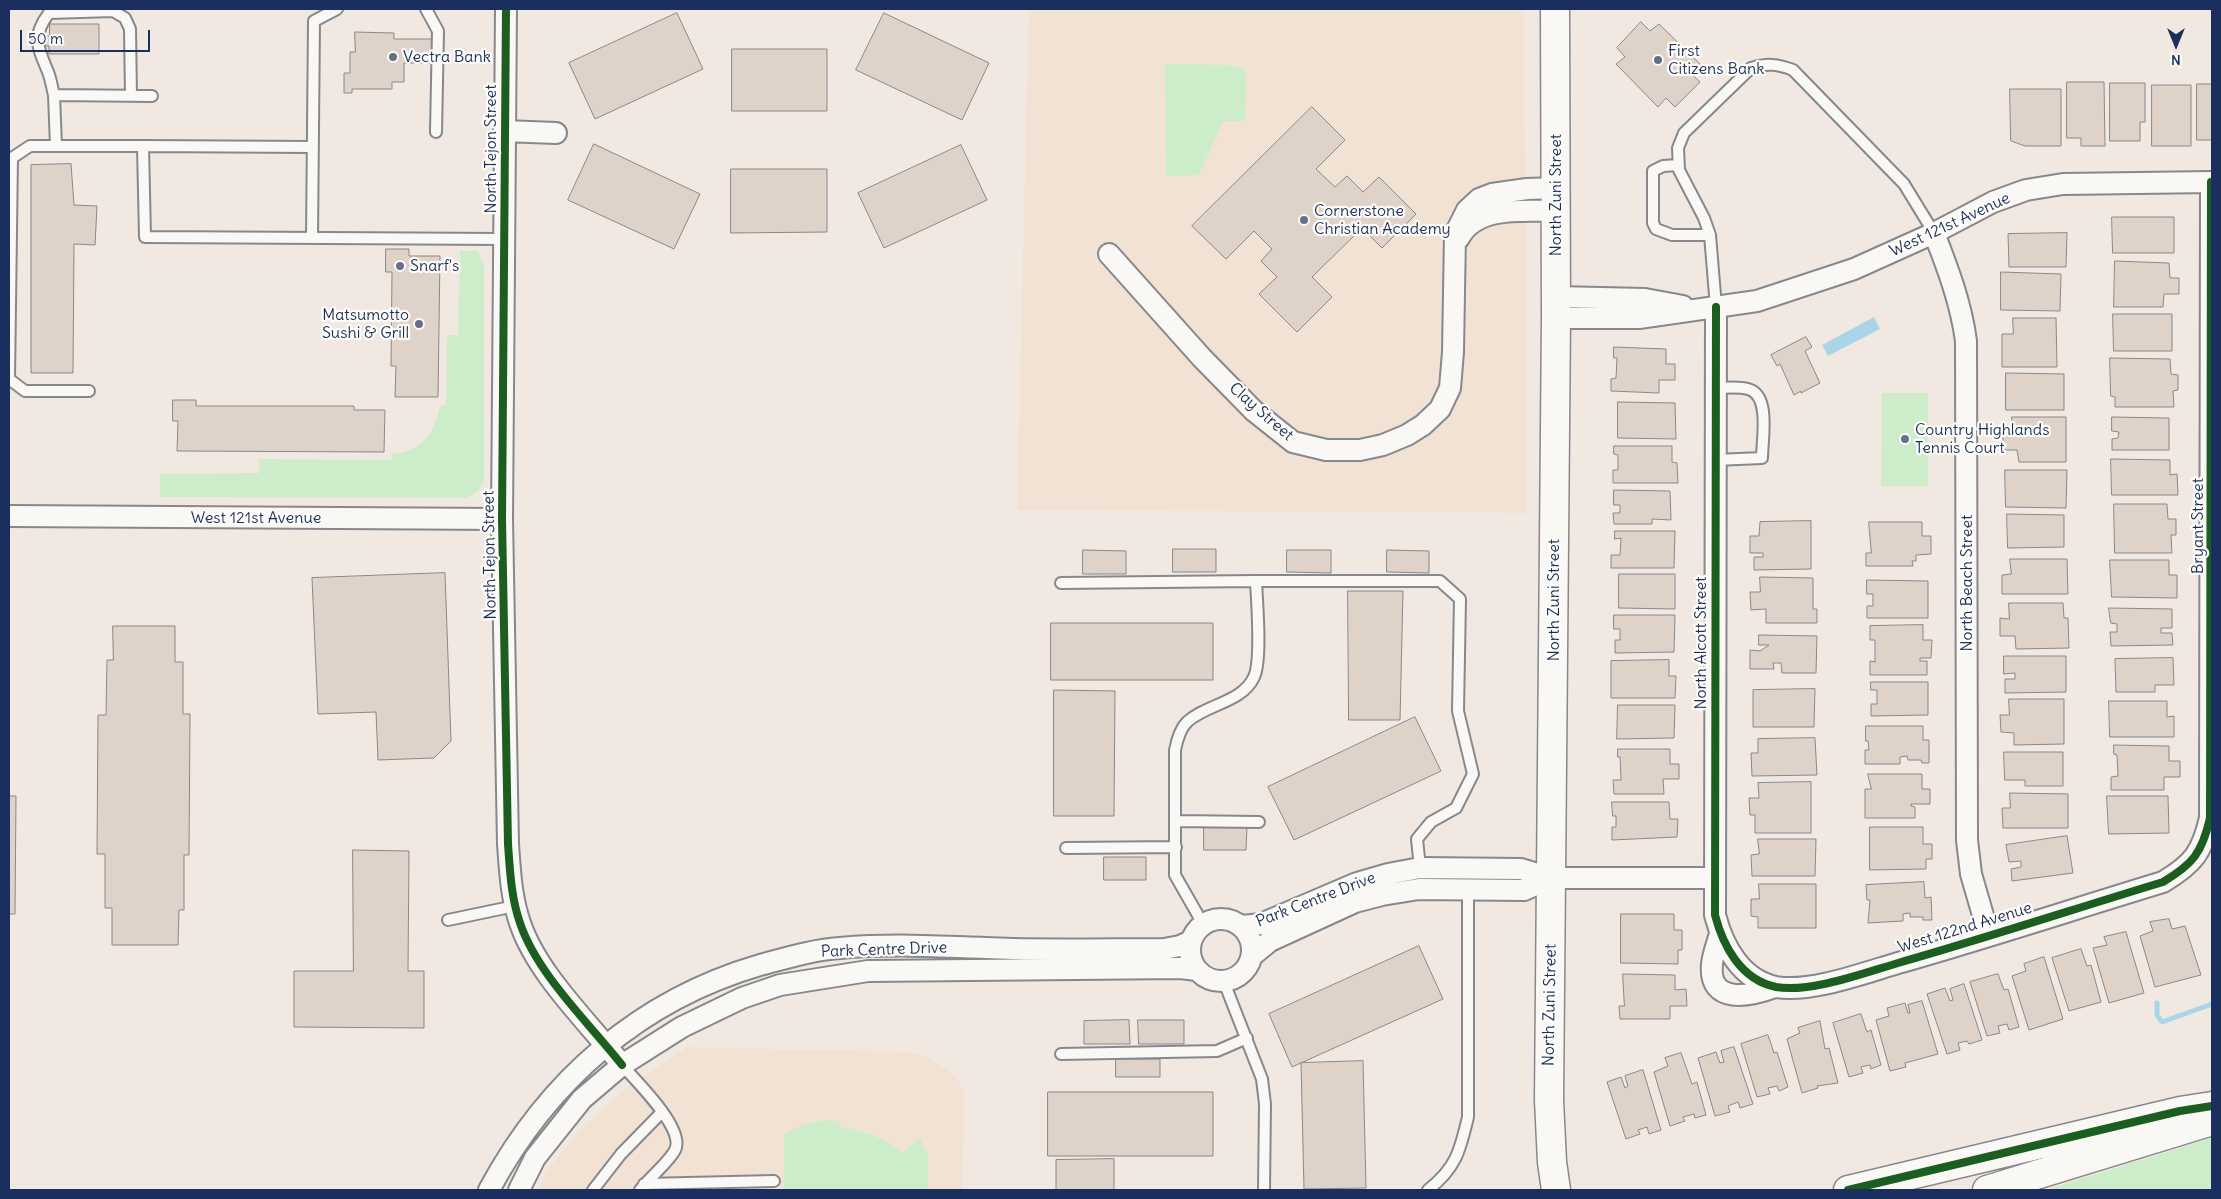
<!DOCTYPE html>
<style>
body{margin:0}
#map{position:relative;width:2221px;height:1199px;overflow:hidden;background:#f1e9e1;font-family:Delius,sans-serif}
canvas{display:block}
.frame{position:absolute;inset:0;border:10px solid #1b2f5e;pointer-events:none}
.north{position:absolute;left:2151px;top:20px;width:50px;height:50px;-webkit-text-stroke:4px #fdfcf7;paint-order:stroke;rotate:180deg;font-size:14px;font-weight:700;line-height:20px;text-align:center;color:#1b2f5e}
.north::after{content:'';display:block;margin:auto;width:18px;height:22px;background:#1b2f5e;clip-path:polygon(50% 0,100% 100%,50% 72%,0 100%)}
.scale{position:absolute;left:20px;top:30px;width:130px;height:22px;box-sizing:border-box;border:2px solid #1b2f5e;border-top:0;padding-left:6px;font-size:15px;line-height:18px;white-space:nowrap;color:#1b2f5e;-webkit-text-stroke:4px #fdfcf7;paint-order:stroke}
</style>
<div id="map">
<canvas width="2221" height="1199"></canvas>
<div class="frame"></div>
<div class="north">N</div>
<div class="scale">50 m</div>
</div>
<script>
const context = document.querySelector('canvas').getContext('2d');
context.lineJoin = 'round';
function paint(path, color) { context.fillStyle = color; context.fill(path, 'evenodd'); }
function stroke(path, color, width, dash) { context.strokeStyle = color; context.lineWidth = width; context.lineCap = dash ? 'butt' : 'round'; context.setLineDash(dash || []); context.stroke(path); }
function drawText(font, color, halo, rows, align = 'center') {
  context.font = font + ' Delius,sans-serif'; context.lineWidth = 4.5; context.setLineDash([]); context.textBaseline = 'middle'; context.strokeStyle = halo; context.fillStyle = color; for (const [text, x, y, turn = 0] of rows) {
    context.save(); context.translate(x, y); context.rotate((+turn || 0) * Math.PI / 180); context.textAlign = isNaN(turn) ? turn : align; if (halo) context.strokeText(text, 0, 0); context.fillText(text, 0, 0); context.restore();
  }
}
const built = new Path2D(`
 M1029,9h495l3,504 -510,-3z
 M687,1047l222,5 17,4 25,16 14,19 -3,99h-425l11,-21 32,-39 44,-40z`);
const green = new Path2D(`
 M1165,64l66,1 15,5 -1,51h-22l-24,54 -33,1z
 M460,251h18l6,16v214l-5,9 -12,8 -307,-1v-23l99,-1v-14l132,1 1,-6c31,-3 42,-20 48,-49h6l1,-70h11z
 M1882,393h46v93h-47z
 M825,1120l14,1 1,6c25,3 42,11 63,25l17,-14 8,16v36h-144v-56l19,-9z
 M2212,1138v52h-167z`);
const water = new Path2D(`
 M1874,317l6,12 -52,27 -6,-11z`);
const stream = new Path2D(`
 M2157,1003v12l5,7 50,-18`);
const building = new Path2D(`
 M677,13l26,56 -108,50 -26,-56z
 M884,13l105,50 -27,57 -106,-50z
 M1641,22l9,9 9,-7 41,40 -9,10 9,8 -25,25 -9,-9 -8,9 -42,-43 9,-7 -8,-9z
 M50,24h49v30h-50v-8h-7v-10h7z
 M355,32l39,1v6h43l-1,24h-32v19h-12v7h-40v4h-8v-20h6v-21h5z
 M732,49h95v62h-95z
 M2067,82h37l1,64h-24v-8h-14z
 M2110,83h35v39h-5v19h-30z
 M2197,84h15v56h-15z
 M2152,85h39v61h-39z
 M2010,89h51v57h-36l-14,-5z
 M1312,107l33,33 -29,29 19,18 12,-11 16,16 16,-15 37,37 -34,34 -20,-20 -50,49 20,20 -35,35 -38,-38 18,-17 -16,-16 11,-12 -18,-18 -28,28 -34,-33z
 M594,144l106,50 -26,55 -106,-49z
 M961,145l26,55 -103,48 -26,-55z
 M71,164l3,41 23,1 -2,39 -21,-1 -1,129h-42v-208z
 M731,169h96v63l-96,1z
 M2112,217h62v36h-61z
 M2067,233l-1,34h-57l-1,-33z
 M386,249h23v7h31l-2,141h-43l1,-31h-5l1,-94h-6z
 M2115,261l54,2 1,15h9v16h-15l-1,13h-49z
 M2001,272l60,2 -1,37 -59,-1z
 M2113,314h59v37h-58z
 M2013,318h43l1,49h-55v-33h11z
 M1806,337l6,10 -7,4 15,32 -19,10v-2l-7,4 -14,-31 -3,2 -6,-11z
 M1614,347l52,2v15h9v16h-16v13l-48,-2v-12l5,-1 1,-20h-3z
 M2110,358l60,1 1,15 7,1v15l-5,1 1,16h-59v-10l-4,-1z
 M2006,373l58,1v36h-58z
 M173,400h23v6h158v4h31l-1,42 -207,-1 1,-30h-5z
 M1618,402l57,1 1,36 -58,-1z
 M2012,417h54v45h-47l-2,-12h-14v-17l10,1z
 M2112,417l57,1v32h-57v-11l6,-1 1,-6 -7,-1z
 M1614,446h58v16l5,1 1,20h-65v-13h5v-15l-4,-1z
 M2111,459l59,1v15l7,-1 1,21h-66z
 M2005,470h62l-1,38 -60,-1z
 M1614,490l56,1 1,29 -19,-1v5h-38l-1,-11h7v-8h-6z
 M2114,504h53l1,15h8v16h-5l1,18h-57z
 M2007,514l57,1v32l-56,1z
 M1811,521v48l-57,1v-13h9v-4h-13v-17h9l1,-14z
 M1869,522h53v14h9v18l-15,1v6h-4l1,5h-47v-13h5z
 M1615,531h60l-1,37h-63v-13h9l1,-17 -6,1z
 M1173,549h43v23h-43z
 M1083,550l43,1v23h-43z
 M1287,550h44v23l-44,-1z
 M1387,550l42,1v22l-42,-1z
 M2010,559h57l1,35h-66v-19l9,-1z
 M2110,560h59v15h8v23l-65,-1z
 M445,573l6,168 -17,17 -56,2 -2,-48 -58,2 -6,-136z
 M1619,574h56v35l-56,-1z
 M1760,577l53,1v31h4v14h-51v-14l-15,1 -1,-18h10z
 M1867,580l61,1v37h-61v-12h6v-12h-6z
 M1348,591h55l-3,129h-51z
 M2009,603h54l1,15h4l1,30 -53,1 -1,-13h-15v-18l9,1z
 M2109,608l63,1v19h-11v5h11l1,12 -62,1 -1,-14h7v-8l-6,-1z
 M1614,615h61l-1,37 -59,1v-13h5v-11h-6z
 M1051,623h162v57h-162z
 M1923,625v15h9l-1,18h-11v3h7v14h-57v-14l5,1v-22h-5v-14z
 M113,626h62v36h8v52h7l-1,141h-5v55h-5l-1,35h-66v-37h-7v-54h-8l1,-139h8l1,-55h6z
 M1759,635l58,1 -1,37h-34l-1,-10h-8l1,6h-24v-19l10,1 9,-6h-10z
 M2004,656h62v36l-61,1v-14h10v-6l-11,1z
 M2173,658l1,27h-19v7h-39l-1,-33z
 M1669,660v16h7l-1,22h-64v-37z
 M1871,682h57v33l-57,1v-12h6v-14h-6z
 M1815,689l-1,38h-61v-37z
 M1054,690l61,1 -1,125h-60z
 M2009,699h55v45l-50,1v-12l-13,-1 -1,-17h9z
 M2109,701h58v16l7,-1v21h-64z
 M1618,705h57l-1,33 -57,1z
 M1415,717l26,54 -147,69 -26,-53z
 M1866,726h57v14h6v23h-7l-1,-3h-13l-1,-4 -7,1v7h-35v-14h4l-1,-9h-2z
 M1815,738l2,37 -65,1 -1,-23h7v-14z
 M2114,745l55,1v15h11v16h-16v13h-53v-13l7,-1 -1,-21 -3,-1z
 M1618,749h52v15h9v15h-16l1,15h-50l-1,-14h8l-1,-23h-2z
 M2004,752h59v34h-38v-6h-20z
 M1868,774h54v15h8v15h-19v2l4,1v11h-50v-29h6z
 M1811,782v51h-56v-18h-5l-1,-17h10l-1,-15z
 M2010,793l58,1v34h-65l-1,-20h8z
 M9,796h7l-1,118h-6z
 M2107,796h61l1,37 -60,1z
 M1612,802h57l1,17h8l-1,18 -65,3v-13h4v-11h-3z
 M1204,826l43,1 -1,23h-42z
 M1870,827h53v17h9v15h-6v10l-56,1z
 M2067,836l6,37 -61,8 -1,-12 10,-2v-6l-12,1 -3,-17z
 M1758,839h58l-1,37h-63l-1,-21 8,-1z
 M353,850l56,1 -1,120h16v57l-130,-1v-56h59z
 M1104,857h42v23h-42z
 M1924,882l1,16 6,-1 1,23h-9v-3h-13v-4l-7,1v7l-35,2 2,-23h-3l-1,-15z
 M1759,884h57v44h-58v-11l-7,-1v-17h8z
 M1621,914h53v16h8v20h-4v14l-57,-1z
 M2169,919l3,10 13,-3 16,49 -46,12 -15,-51 13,-5 -3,-9z
 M2126,932l18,61 -35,10 -16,-55 14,-3 -3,-8z
 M1419,946l24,53 -151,68 -23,-53z
 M2081,949l6,17 4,-1 10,37 -32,9 -17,-53z
 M2044,957l19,62 -34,11 -17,-54 14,-5 -2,-7z
 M1623,974l52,1v15l11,-1 1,17h-17v13h-50l-1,-13h5z
 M1998,974l6,16 4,-1 11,38 -10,3 -2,-6 -9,2 2,7 -13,3 -17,-54z
 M1964,984l18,56 -13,4 -2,-3 -9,2 2,7 -13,4 -20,-60 18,-6 5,13 3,-1 -3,-11z
 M1922,1001l16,53 -33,9 1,4 -16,4 -14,-51 13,-4 -2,-8 18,-5 3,10h2l-2,-8z
 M1861,1014l6,18 4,-2 10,35 -10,4 -1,-4 -9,2 2,6 -14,4 -16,-54z
 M1129,1020l1,24h-46v-23z
 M1138,1020h46v24h-45z
 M1820,1021l5,28 4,-1 9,35 -21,3 1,2 -16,5 -15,-54 13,-6 -2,-5z
 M1768,1035l6,18 3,-1 11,35 -9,4 -2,-5 -9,2 2,6 -13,3 -16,-53z
 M1734,1047l19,57 -13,4 -2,-6 -10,4 2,6 -15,4 -17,-58 18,-6 4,11 4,-1 -3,-11z
 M1681,1053l11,31 5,-2 9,33 -11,3 -1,-4 -11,3 2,4 -15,5 -16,-54 14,-6 -3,-8z
 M1116,1059h44v18h-44z
 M1363,1061l3,127 -62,1 -3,-126z
 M1643,1070l18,60 -12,4 -2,-7 -9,3 2,4 -14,5 -19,-57 14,-5 4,11 3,-2 -3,-10z
 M1048,1092h165v64h-165z
 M1114,1159v31h-58v-30z`);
const lane = new Path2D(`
 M426,9l12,22 -2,101
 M54,95c-2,-7 -3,-16 -6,-23 -10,-25 -17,-35 1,-59l64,-2 12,7 5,11 1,67
 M56,146l-2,-51 98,1
 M143,146l170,1
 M1678,165l-15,1 -10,5v52l3,6 16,6h38
 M312,238l2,-217 23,-12
 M1716,307l-6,-72 -6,-17 -25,-48 -1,-22 6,-15 67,-65c16,-5 27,-4 42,2l111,114 30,49
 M89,391h-64l-16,-12 3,-221 18,-12h113l2,91 359,2
 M1715,460l47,-2c0,-19 9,-63 -14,-69 -10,-3 -22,-1 -32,-1
 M1256,581h184l20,18 -2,112 15,63 -17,34 -25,14 -14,17 3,29
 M1061,583l195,-2c1,22 6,79 -2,96 -12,26 -48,27 -67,45 -7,7 -10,18 -12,28v125l28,49
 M1176,821l83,1
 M1066,848l110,-1
 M448,920l67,-14
 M1224,982l38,97 3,25 -1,86
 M1061,1054l156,-3 30,-13
 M622,1065c13,15 64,64 53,85 -6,12 -26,28 -35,40
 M644,1184l130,-3
 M593,1190l28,-36 41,-42
 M1428,1190c28,-22 32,-39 40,-73v-227`);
const street = new Path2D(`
 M506,9l-4,510 6,325c2,27 3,53 12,79 17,51 69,100 102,142
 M504,131l52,2
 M1934,233c14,36 27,70 32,108l1,499 4,34 18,62
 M1459,238c17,-33 65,-27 97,-27
 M1109,254l93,104 52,53 39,31 33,8h34l23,-5 24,-10 16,-10 17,-16 10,-21 3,-36 2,-118 12,-24 12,-11 13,-5 35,-5 29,-1
 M1556,297l89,2 38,7
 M1716,307l-1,608c8,31 26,65 61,72 34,6 88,-14 122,-24 88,-25 176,-54 265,-81 30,-18 39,-29 47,-64l1,-636
 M1556,318h83l118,-17 97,-32 80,-36 59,-31 33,-12 37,-6 149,-2
 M9,516l493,3
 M1190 950a31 31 0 1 1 62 0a31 31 0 1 1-62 0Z
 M1242,926l19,-2 96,-41 31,-9 32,-6 101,1 30,9h164
 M1720,934c-3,10 -7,20 -8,30 -4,42 39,32 63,23
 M1253,955l17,-14 85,-39 27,-7 37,-6 105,1 27,-12
 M489,1190c59,-110 151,-190 271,-225 26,-7 52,-15 80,-17 57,-5 115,-1 173,1 50,1 101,0 151,0l16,-3 11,-5
 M519,1190l16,-32 47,-59 40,-34 60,-38 60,-29 38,-13 88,-14 312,-3 17,2`);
const secondary = new Path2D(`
 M1555,9l1,309 -7,782 3,62 4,28
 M1848,1190l332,-79 32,-5
 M1987,1190l225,-69`);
const cycleway = new Path2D(`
 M506,9l-4,510 6,325c2,27 3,53 12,79 17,51 69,100 102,142
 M1716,307l-1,608c8,31 26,65 61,72 34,6 88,-14 122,-24 88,-25 176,-54 265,-81 30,-18 39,-29 47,-64l1,-636
 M1848,1190l332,-79 32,-5`);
const markers = [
 [393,57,5,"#66708c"],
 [1658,60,5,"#66708c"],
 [1304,220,5,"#66708c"],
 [400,266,5,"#66708c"],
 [419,324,5,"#66708c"],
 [1905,439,5,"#66708c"]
];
const poiNames = [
 ["First",1668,51],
 ["Citizens Bank",1668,69],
 ["Vectra Bank",403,57],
 ["Cornerstone",1314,211],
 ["Christian Academy",1314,229],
 ["Snarf's",410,266],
 ["Matsumotto",409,315,"right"],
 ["Sushi & Grill",409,333,"right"],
 ["Country Highlands",1915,430],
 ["Tennis Court",1915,448]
];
const streetNames = [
 ["North Tejon Street",491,149,-90],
 ["North Zuni Street",1556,195,-90],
 ["West 121st Avenue",1950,225,-25],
 ["Clay Street",1261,412,41],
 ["West 121st Avenue",256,518],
 ["Bryant Street",2198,526,-90],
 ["North Tejon Street",490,555,-91],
 ["North Beach Street",1967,583,-90],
 ["North Zuni Street",1554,600,-90],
 ["North Alcott Street",1701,643,-90],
 ["Park Centre Drive",1316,900,-21],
 ["West 122nd Avenue",1965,928,-17],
 ["Park Centre Drive",884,950,-2],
 ["North Zuni Street",1550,1005,-89]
];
paint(built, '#f2e2d3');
paint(green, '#cdedca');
paint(water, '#aad5e9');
stroke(stream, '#aad5e9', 5);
paint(building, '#dfd2c8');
stroke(building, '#87888d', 1);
stroke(lane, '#87888d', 14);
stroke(street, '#87888d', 24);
stroke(secondary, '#87888d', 31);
stroke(lane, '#faf8f5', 10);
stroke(street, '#faf8f5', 20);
stroke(secondary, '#faf8f5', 28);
stroke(cycleway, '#1b5e20', 8);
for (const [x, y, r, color] of markers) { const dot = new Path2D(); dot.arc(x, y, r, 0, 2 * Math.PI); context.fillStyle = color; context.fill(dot); stroke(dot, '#fdfcf7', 2); }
drawText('16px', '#1b2f5e', '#fdfcf7', poiNames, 'left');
drawText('16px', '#1b2f5e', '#fdfcf7', streetNames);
</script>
